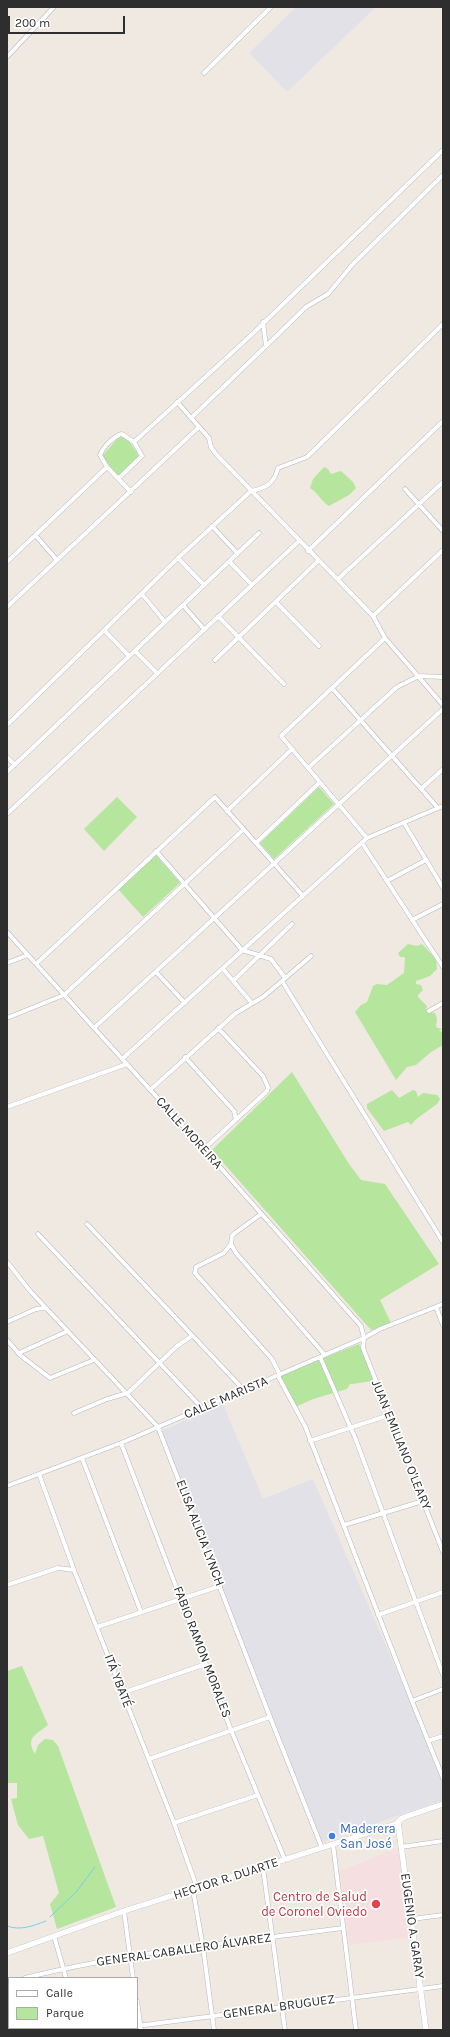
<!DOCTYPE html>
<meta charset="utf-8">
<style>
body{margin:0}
#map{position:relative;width:450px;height:2037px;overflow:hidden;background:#efe9e1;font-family:Karla,sans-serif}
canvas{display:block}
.frame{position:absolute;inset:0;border:8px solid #2e2e2e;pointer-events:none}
.legend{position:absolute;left:8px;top:1977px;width:130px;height:52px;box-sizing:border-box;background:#fff;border:1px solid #ababab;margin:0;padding:5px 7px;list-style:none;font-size:12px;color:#2e2e2e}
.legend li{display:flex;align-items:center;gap:8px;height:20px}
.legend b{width:20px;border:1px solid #ababab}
.scale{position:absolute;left:8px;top:16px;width:117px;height:18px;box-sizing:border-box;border:2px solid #2e2e2e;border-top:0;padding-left:5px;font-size:12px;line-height:14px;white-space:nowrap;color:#2e2e2e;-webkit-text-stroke:3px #fff;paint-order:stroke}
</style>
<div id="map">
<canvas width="450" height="2037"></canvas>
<div class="frame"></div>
<ul class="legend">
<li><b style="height:5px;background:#fff"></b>Calle</li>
<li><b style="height:11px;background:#b6e59e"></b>Parque</li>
</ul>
<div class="scale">200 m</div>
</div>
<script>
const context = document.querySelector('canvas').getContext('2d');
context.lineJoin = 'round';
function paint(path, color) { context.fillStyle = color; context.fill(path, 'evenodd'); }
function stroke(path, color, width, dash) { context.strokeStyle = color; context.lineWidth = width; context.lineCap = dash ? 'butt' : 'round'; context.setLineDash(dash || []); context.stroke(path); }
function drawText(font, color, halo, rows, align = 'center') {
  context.font = font + ' Karla,sans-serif'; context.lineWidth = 3.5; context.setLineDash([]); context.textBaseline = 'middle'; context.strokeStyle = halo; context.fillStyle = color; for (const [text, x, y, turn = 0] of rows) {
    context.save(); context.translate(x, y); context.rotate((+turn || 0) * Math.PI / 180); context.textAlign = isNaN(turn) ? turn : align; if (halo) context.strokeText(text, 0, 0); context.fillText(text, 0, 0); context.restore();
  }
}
const industrial = new Path2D(`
 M296,7h80l-89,85 -38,-39z
 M223,1404l40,95 50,-20 105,240 25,63v18l-121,42 -163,-410z`);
const medical = new Path2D(`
 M398,1848l14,89 -63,8 -9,-74z`);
const green = new Path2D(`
 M122,436l5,2 12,18 -20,19 -3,-1 -14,-18 16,-18z
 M324,467l4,2 3,5 10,-3 12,11 3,6 -7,7 -20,11c-8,-5 -11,-13 -19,-18l3,-9z
 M319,787l15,17 -60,55 -14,-16z
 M117,797l20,20 -33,34 -20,-22z
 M155,854l25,29 -37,34 -25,-28z
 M408,944l9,2 5,-2 14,15 1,10 -7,7 -14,5v3l5,1 2,5 -5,5v2l9,9 -1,5 9,2 2,5 -1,9 5,2 2,-3v2l-4,3 4,1v13l-12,7 -15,13 -9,2 -11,13 -41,-68 6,-7 6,-3 6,-16 4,-2 10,1 17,-12 1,-16h-5l-2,-4z
 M292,1072l57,92 12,16 24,4 54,80 -59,36 12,25 -21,5 -159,-180z
 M392,1090l7,8 14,-8 3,1 2,6 5,-4 14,2 3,4 -3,5 -22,16 -4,5 -3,-3 -24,9 -17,-23v-4z
 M359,1344l16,38c-8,-2 -17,2 -25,2l-3,5 -34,10 -20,9 -15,-32z
 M22,1666l26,59c-12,10 -23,12 -13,29l3,-9 7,-6 8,1 5,6 58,161 -59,22 -7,-25 9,-11 -16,-57 -14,3 -11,-14 -7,-26 6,-1v-15h-10v-112z`);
const stream = new Path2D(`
 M50,1917l27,-26 18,-24
 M7,1926c13,5 26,0 39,-5`);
const street = new Path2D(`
 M7,57l47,-50
 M204,73l67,-66
 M266,346l40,-39 22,-13 25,-30 90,-89
 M177,402l32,36 2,9 5,7 157,162 12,22 58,67
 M191,418l75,-72 -3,-24
 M134,442l113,-103 196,-189
 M119,478l23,-22 -8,-14 -12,-8c-7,1 -19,13 -22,21l7,12 24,25
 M405,489l38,42
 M212,526l25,27
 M36,536l21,24
 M308,551l135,-130
 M178,558l26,27
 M229,561l23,24
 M7,562l100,-95
 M338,579l105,-97
 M142,594l23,28
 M276,602l43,44
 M183,605l21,24
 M7,607l192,-180
 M218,616l66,68
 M373,616l70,-66
 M105,631l24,25
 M135,651l22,22
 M215,660l103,-99
 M332,688l106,120
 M7,725l171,-167 73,-67c15,-3 23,-7 27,-23l29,-11 136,-133
 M7,757l8,8
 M308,768l89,-81 22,-11 24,1
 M7,772l252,-239
 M421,789l22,-20
 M227,811l65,-62
 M7,814l292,-273
 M404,823l39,65
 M367,838l-86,-102 104,-98
 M256,843l64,-61
 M362,843l81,124
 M156,851l86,99 29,9 14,19
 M387,881l39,-21
 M412,920l31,-16
 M7,932l197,217 157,177 3,12 -1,10 80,204
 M311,956l-29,25 161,261
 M7,963l21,-8
 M36,964l179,-167 88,99
 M223,969l28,33
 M156,972l29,31
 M233,981l59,-57
 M429,1011l14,-8
 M7,1018l57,-23 180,-166
 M94,1028l349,-319
 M185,1057l49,54 2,9
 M122,1059l245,-221 76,-32
 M150,1090l86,-77 27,-16 19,-16
 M7,1107l120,-43
 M204,1149l63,-58 1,-4 -5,-11 -45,-48
 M261,1214l-26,19 -3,3 -1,8 5,9 89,102
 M87,1224l157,166
 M38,1234l165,175
 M231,1244l-7,9 -28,14 -1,6 77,86 8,16
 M7,1262l24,30 127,135 112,290 52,131
 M436,1307l7,18
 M7,1322l29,-13 10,-1
 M7,1340l13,15 30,23 44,-18
 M19,1353l49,-22
 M320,1357l36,83 87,235
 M278,1376l27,50 107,275
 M74,1413l33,-14 21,-6 49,-47 15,-10
 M310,1441l79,-26
 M121,1443l110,287 54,130
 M82,1458l59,154
 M39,1474l35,96 100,253 23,65
 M7,1486l114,-43 243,-105 16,-9 63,-25
 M344,1525l79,-24
 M7,1585l51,-17 16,2
 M378,1615l65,-23
 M97,1627l123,-41
 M443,1689l-31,12 31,77
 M122,1693l84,-29
 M428,1741l15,-5
 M149,1759l121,-42
 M174,1823l84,-28
 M333,1844l23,186
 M401,1847l42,-6
 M263,1868l22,162
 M193,1890l10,57 11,83
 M124,1911l9,67
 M412,1919l31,-4
 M54,1936l12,42
 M25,1978c104,-26 212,-36 318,-50
 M7,1982h2
 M137,2001l4,29
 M137,2026l306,-40
 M73,2028v2
 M111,2030l13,-2`);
const secondary = new Path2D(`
 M398,1823l28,207
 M7,1953l117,-42 272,-87 6,-6 41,-14`);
const markers = [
 [332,1836,4,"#3f7fe0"],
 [376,1904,5,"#e0444e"]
];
const streetNames = [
 ["CALLE MOREIRA",189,1133,48],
 ["CALLE MARISTA",226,1398,-23],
 ["JUAN EMILIANO O'LEARY",401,1445,68],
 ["ELISA ALICIA LYNCH",200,1533,69],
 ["FABIO RAMON MORALES",202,1652,69],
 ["ITÁ YBATÉ",118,1681,69],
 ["HECTOR R. DUARTE",226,1879,-18],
 ["EUGENIO A. GARAY",412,1926,82],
 ["GENERAL CABALLERO ÁLVAREZ",184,1950,-8],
 ["GENERAL BRUGUEZ",279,2007,-8]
];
const shopNames = [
 ["Maderera",340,1829],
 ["San José",340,1844]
];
const healthNames = [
 ["Centro de Salud",367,1897],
 ["de Coronel Oviedo",367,1912]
];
paint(industrial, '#e3e1e8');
paint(medical, '#f5dfe0');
paint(green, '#b6e59e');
stroke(stream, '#75cff0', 1);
stroke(street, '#b4b7c1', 5);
stroke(secondary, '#b4b7c1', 6);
stroke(street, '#fff', 4);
stroke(secondary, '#fff', 5.5);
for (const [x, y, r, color] of markers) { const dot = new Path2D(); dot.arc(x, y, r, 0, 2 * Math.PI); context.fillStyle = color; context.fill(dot); stroke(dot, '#fff', 1.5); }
drawText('13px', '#2e2e2e', '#fff', streetNames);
drawText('13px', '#366cbe', '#fff', shopNames, 'left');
drawText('13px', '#be3a42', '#fff', healthNames, 'right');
</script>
